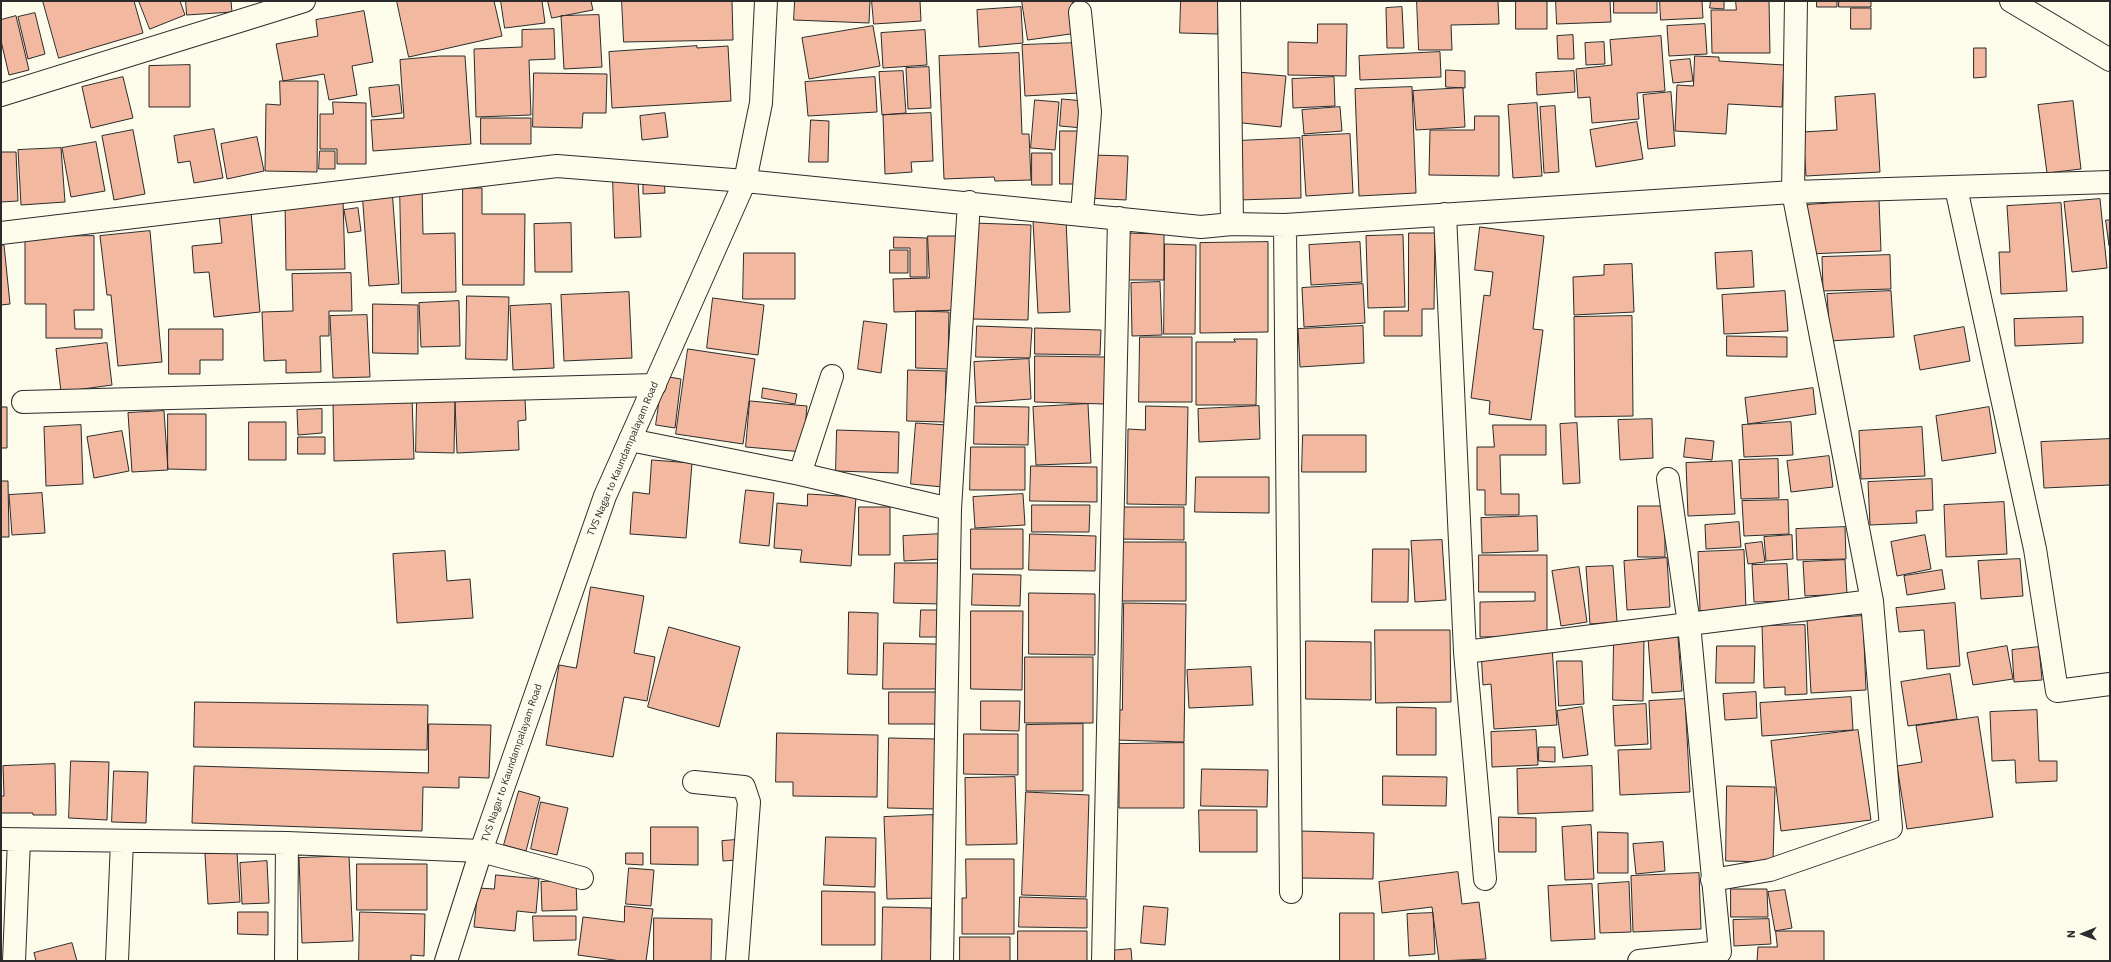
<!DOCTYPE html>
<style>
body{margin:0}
#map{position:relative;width:2111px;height:962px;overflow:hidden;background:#fdfbea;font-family:"IBM Plex Sans",sans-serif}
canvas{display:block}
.frame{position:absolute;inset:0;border:2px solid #2b2b2b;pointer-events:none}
.north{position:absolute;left:2063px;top:914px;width:40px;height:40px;-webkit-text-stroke:3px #fdfbea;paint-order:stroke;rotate:269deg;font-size:11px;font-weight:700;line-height:16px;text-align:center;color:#2b2b2b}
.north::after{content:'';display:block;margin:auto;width:14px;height:18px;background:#2b2b2b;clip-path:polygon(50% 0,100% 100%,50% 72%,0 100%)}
</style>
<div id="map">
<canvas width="2111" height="962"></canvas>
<div class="frame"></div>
<div class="north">N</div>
</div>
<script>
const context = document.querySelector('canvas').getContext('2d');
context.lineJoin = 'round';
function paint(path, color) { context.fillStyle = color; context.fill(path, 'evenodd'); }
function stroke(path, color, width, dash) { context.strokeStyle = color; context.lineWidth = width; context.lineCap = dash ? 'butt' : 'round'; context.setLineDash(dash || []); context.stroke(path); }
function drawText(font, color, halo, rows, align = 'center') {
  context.font = font + ' "IBM Plex Sans",sans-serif'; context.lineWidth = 3; context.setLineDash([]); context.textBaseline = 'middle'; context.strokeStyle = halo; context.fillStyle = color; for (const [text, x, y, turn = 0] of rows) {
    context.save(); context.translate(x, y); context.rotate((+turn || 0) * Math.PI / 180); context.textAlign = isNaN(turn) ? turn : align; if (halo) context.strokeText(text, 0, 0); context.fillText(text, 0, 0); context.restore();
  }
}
const building = new Path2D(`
 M43,1h91l9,32 -84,25z
 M139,1h41l5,14 -35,14z
 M186,1h45l1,11 -45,3z
 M397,1h97l8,35 -93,21z
 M501,1h41l3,22 -40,5z
 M548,1h43l2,9 -41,8z
 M622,1h110l1,39 -109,2z
 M795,1h75l-1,22 -75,-3z
 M872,1h48l1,20 -47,3z
 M1022,1h50l5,32 -49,7z
 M1181,1h38l-1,33 -38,-1z
 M1417,1h81l1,23 -48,1 1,25h-33z
 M1516,1h31v28h-31z
 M1556,1h54l1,21 -54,2z
 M1614,1h43v12h-43z
 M1660,1h42l1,17 -42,2z
 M1711,1h13v8l-14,-1z
 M1736,1h33l1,52h-58l-1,-43h25z
 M1817,1h20v6h-20z
 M1839,1h32v6h-32z
 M1021,7l2,36 -44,4 -2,-37z
 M1402,7l2,41h-17l-1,-40z
 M1851,8h20v21h-20z
 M364,11l9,51 -21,4 5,29 -28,5 -5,-26 -41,7 -7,-37 42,-8 -2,-16z
 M35,13l10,41 -17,5 -10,-42z
 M599,15l3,52 -38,2 -3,-53z
 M16,16l13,54 -20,5 -8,-34v-21z
 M1318,24h29l-1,52 -58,-1v-33l29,1z
 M1705,24l2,30 -38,2 -2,-30z
 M873,26l7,40 -71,13 -7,-41z
 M554,29l1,30 -26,1 2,55 -55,2 -2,-68 48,-2v-17z
 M925,30l2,35 -44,3 -2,-35z
 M1573,35l1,24h-16l-1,-23z
 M1661,36l4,55 -28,2 2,26 -47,4 -2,-26 -12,1 -2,-29 36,-4 -2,-25z
 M1604,42l1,22 -19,1 -1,-22z
 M1077,43l2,50 -54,3 -3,-51z
 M697,46v2l31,-2 3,55 -119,7 -3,-56z
 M1974,48h12v29l-12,1z
 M1440,52l1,25 -81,3 -1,-24z
 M1019,53l3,81h7l2,46 -36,1 -1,-4 -50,2 -5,-123z
 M440,56h25l6,88 -98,7 -2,-31 33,-2 -4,-58z
 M1695,56l24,1v4l65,4 -2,42 -54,-3 -2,30 -51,-3 2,-46 16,1z
 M1690,59l3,22 -20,2 -3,-22z
 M190,65v42h-41v-41z
 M929,67l2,41 -23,1 -2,-41z
 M1446,70l19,1v17l-19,-1z
 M903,71l3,42 -24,2 -3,-43z
 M1574,71l1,21 -38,3 -1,-22z
 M1237,72l49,4 -5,51 -48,-5z
 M534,73l73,1 -1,39h-23l-1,15 -49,-1z
 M123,77l10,41 -42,10 -9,-41z
 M875,77l2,35 -69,4 -3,-34z
 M1334,77l1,29 -42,2 -1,-29z
 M280,81h38l-1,91 -52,-1 1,-67 14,1z
 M399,85l3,28 -30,4 -3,-29z
 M1412,87l4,106 -57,3 -4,-107z
 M1463,88l2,39 -49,3 -3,-39z
 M1671,92l4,54 -27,3 -5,-54z
 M1875,94l5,78 -74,4 -3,-44 34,-2 -2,-33z
 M1062,99l22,2 -1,27 -23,-2z
 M1035,100l24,2 -4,48 -24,-2z
 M2073,101l8,68 -34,4 -9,-68z
 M333,102l33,1v61h-29v-15h-17v-35h13z
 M1537,103l5,73 -29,2 -5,-73z
 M1555,106l4,66 -15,1 -4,-66z
 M1340,107l2,24 -38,3 -2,-24z
 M665,113l3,24 -26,3 -2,-24z
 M931,113l2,48 -22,1 1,10 -27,2 -2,-59z
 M1475,116h24v60l-70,-1 1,-45h44z
 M481,118h50v26h-50z
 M811,120l18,1 -1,41h-19z
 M1637,122l6,37 -47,8 -6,-37z
 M214,129l9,49 -29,5 -4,-22 -12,2 -4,-27z
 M133,130l12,64 -31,6 -12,-64z
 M1060,131h20v53h-20z
 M1350,134l3,59 -47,3 -4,-60z
 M257,137l7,34 -37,8 -6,-35z
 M1300,138l1,60 -62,2 -2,-59z
 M96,142l9,49 -34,6 -9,-49z
 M61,148l4,54 -44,3 -3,-55z
 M320,151h15v18h-16z
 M1,152h15l2,49 -17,1z
 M1032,153h20v32h-20z
 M1091,155l37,1 -2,44 -38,-2z
 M664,179l1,14 -22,1v-14z
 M613,180h25l3,57 -26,1z
 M400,186h22l1,48 32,-1 1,59 -54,1z
 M463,188h19v26h43l-1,71h-61z
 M392,189l7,95 -30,2 -7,-95z
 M2100,199l7,69 -35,4 -8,-70z
 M343,200l2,69 -59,1 -1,-69z
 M1879,200l2,51 -73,3 -2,-49z
 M2061,203l6,88 -66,3 -2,-42h11l-3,-46z
 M358,208l3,23 -13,2 -4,-23z
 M251,212l9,100 -46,5 -5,-45 -15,1 -2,-27 30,-3 -3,-28z
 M1066,219l4,93 -32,1 -5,-92z
 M2106,220h4l-1,25z
 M571,223l1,49h-37l-1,-48z
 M973,223l58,2 -3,95 -57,-1z
 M1480,227l64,9 -11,93 10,1 -12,90 -42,-6 1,-13 -19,-3 13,-103 6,1 3,-24 -18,-2z
 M150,231l12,131 -44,4 -7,-71h-4l-7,-59z
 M1126,233l38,1v46h-39z
 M1409,233h26l-1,76h-12v27h-38v-25h24z
 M1403,235l2,72 -37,1 -2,-72z
 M94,236v74h-20l1,19h27v9h-56v-34h-21v-67z
 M928,236h29l2,74 -65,2 -1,-33 36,-1z
 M894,237l33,1v39h-17v-29h-16z
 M1268,242v90l-68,1v-90z
 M1360,242l2,40 -51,3 -2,-40z
 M1165,244l31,1 -1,89h-31z
 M1,245h3l6,59 -9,1z
 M890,250h18v23h-18z
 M1752,251l2,36 -37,2 -2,-36z
 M744,253h51v46h-52z
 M1890,255l1,34 -68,2 -1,-34z
 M1632,264l2,48 -60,3 -1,-38 31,-2v-10z
 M351,273l1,38h-23v25h-9l1,36 -35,1v-13l-22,1 -2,-49 31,-1 -1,-37z
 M1160,282l2,53 -30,1 -1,-53z
 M1363,284l2,39 -61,4 -2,-39z
 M1785,291l3,40 -64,3 -2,-39z
 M1891,291l3,46 -64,4 -3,-47z
 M629,292l3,66 -68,3 -3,-66z
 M467,296l42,1 -2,63 -41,-1z
 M713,298l51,7 -6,50 -51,-7z
 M459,301l1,45 -39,1 -2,-44z
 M373,304l45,1v49l-45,-1z
 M551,304l3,64 -41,2 -3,-64z
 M916,311l33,1 -1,57 -32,-1z
 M367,315l3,62 -37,1 -3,-62z
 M1632,316l1,100 -58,1 -1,-100z
 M2083,317v26l-68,3 -1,-27z
 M864,321l23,3 -6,49 -23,-4z
 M977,326l55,2 -2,30 -54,-1z
 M1363,326l1,37 -64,4 -2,-38z
 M1964,327l6,34 -50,9 -6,-34z
 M1035,328l66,2 -1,25 -65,-1z
 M169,329h54v31h-23v14h-31z
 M1727,336l60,1v20l-60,-1z
 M1140,337h52v65h-53z
 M1234,339h23l-1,66h-60v-63h39z
 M107,343l5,42 -51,7 -5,-43z
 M688,349l67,10 -12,85 -67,-10z
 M1035,356l70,1 -1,47 -69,-2z
 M1029,359l2,40 -55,4 -2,-41z
 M908,370l38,1 -1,51 -38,-1z
 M663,376l18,3 -6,49 -19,-3z
 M763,388l34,6 -2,10 -33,-6z
 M1813,388l3,26 -68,10 -3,-26z
 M412,397l2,62 -80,2 -1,-61z
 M525,398l1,22 -8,1 1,29 -62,3 -2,-51z
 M417,399l38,1 -1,53 -38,-1z
 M750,401l57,5 -4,46 -57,-5z
 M1088,404l3,59 -55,2 -3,-58z
 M975,406l54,1 -1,38 -54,-1z
 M1146,406l42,1 -2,98 -59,-1 1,-75 17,1z
 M1259,406l1,33 -61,3 -1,-33z
 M1,407h6v41h-6z
 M1989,407l7,46 -54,8 -6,-45z
 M322,409v24l-24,2 -1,-25z
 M164,411l4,59 -36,2 -4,-59z
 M168,414h38v56l-38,-1z
 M1652,419l1,39 -33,2 -2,-40z
 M249,422h37v38h-37z
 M1791,422l2,33 -49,2 -2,-32z
 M916,423l31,2 -4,62 -32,-3z
 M1577,423l3,60 -17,1 -3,-60z
 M81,425l2,59 -37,2 -2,-59z
 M1493,425h53v30h-46l1,39h18v21h-34v-25h-8v-43h17z
 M1922,427l3,49 -64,3 -2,-48z
 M837,430l62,2 -1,41 -62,-2z
 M122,431l7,40 -35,7 -7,-41z
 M1303,435h63v37h-64z
 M298,437h27v17h-27z
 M1686,438l28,3 -2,19 -28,-3z
 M2110,439v46l-66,3 -3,-46z
 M971,447h54v43h-55z
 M1829,456l4,31 -42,5 -4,-31z
 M1778,459l1,39 -38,1 -2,-39z
 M652,460l40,3 -6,75 -56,-4 3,-42 16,2z
 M1732,461l3,53 -47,2 -2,-53z
 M1031,466l66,1v35l-67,-1z
 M1196,477h73v36l-74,-1z
 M1932,479l1,31 -17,1 1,12 -47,2 -2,-43z
 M1,481h7l1,56h-8z
 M746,490l28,3 -5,53 -29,-3z
 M42,493l3,40 -33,2 -3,-40z
 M808,494l48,3 -5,69 -51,-4 2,-12 -28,-2 3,-45 30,3z
 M1023,494l2,31 -50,3 -2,-31z
 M1788,500l1,34 -45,2 -2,-35z
 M2004,502l3,52 -61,3 -2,-52z
 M1032,505h58l-1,27h-57z
 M1638,506h27v51h-27z
 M859,507h31v48h-31z
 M1122,507h62v33l-63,-1z
 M1537,516l1,35 -56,2 -1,-35z
 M1739,522l2,25 -35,2 -1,-24z
 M1845,527l1,32 -49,1 -1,-31z
 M971,529h52v40h-52z
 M941,534v25l-37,2 -1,-25z
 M1030,534l66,2 -1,35 -66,-1z
 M1792,535l1,24 -27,2 -2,-24z
 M1925,535l6,34 -34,7 -6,-34z
 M1442,540l4,60 -31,2 -4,-61z
 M1120,542h66v59h-65z
 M1762,542l3,20 -17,2 -3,-20z
 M1373,549h36l-1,53h-36z
 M1744,550l2,60 -46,1 -2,-59z
 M445,551l2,30 23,-2 3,39 -76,5 -4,-69z
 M1479,555h68v81l-67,1v-35l55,-1v-9h-56z
 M1667,558l3,49 -43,3 -3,-49z
 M2020,559l3,37 -42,3 -3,-38z
 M1845,560l2,34 -42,2 -2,-34z
 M895,563h48v41l-49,-1z
 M1787,564l2,37 -35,1 -2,-37z
 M1613,566l4,56 -27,2 -4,-57z
 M1579,567l8,55 -26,4 -9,-55z
 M1942,570l3,19 -38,6 -3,-19z
 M973,574l48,1 -1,31 -48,-1z
 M591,587l53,9 -10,57 21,4 -8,44 -23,-4 -11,60 -67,-12 13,-80 17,3z
 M1029,593l66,1v61l-66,-1z
 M1124,603l62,1 -2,138 -68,-2 1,-30h5z
 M1955,603l5,63 -33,3 -3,-39 -25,2 -3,-24z
 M921,610h20v27h-21z
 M971,611h52l-1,79 -51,-1z
 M849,612l29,1 -1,62 -29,-1z
 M1863,616l3,74 -55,3 -4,-74z
 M1805,625l2,69 -22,1v-8l-21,1 -2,-62z
 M669,627l71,20 -21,80 -71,-20z
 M1375,630h75l1,72 -75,1z
 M1678,637l4,54 -30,2 -4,-55z
 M1614,639l30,1 -1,61 -30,-1z
 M1306,641l65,1v58l-65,-1z
 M884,643l53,1 -1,45h-53z
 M1552,646l5,79 -63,4 -3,-45 -8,1 -2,-34z
 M1717,646h38l-1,37h-38z
 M2007,646l6,33 -40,6 -6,-32z
 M2039,647l3,33 -28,2 -2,-32z
 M1025,657h68v66h-68z
 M1557,661h25l2,43 -25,2z
 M1251,667l2,38 -64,3 -2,-38z
 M1950,674l7,45 -49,7 -7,-44z
 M889,692h47v32h-47z
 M1756,692l1,26 -32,2 -2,-26z
 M1851,697l2,33 -91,6 -2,-33z
 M1685,699l5,93 -70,3 -2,-45 33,-1 -2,-48z
 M981,701h39l-1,30 -38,-1z
 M195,702l233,3 -1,45 -233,-3z
 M1646,704l2,40 -33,2 -2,-40z
 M1397,707l39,1v47h-39z
 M1582,707l6,48 -25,3 -6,-47z
 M2037,710l2,51h18v20l-41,2 -1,-23 -23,1 -2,-49z
 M1978,717l15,100 -86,12 -10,-63 25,-4 -6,-36z
 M429,724l62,1 -2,53 -30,-1v11l-36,-1 -1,44 -230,-8 2,-57 234,7z
 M1083,724v67h-57v-66z
 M1536,730l2,35 -46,2 -1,-35z
 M1858,730l13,90 -90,11 -10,-90z
 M777,733l101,2 -1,62 -84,-1v-14h-17z
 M964,734h54v41l-54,-1z
 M889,738l48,1 -1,70 -48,-1z
 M1184,743v65h-65v-64z
 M1539,747h16v15l-16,-1z
 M71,761l38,1 -2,58 -38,-2z
 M55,764l1,51h-23v-2h-32v-17h3l-1,-30z
 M1592,766l1,45 -75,3 -1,-45z
 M1202,769l66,1 -1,37 -66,-1z
 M114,771l34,1 -2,51 -34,-1z
 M1383,776l64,1 -1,29 -63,-1z
 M1015,777l2,67 -51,1 -1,-67z
 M1727,786l48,1 -2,75 -47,-1z
 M519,791l21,6 -14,54 -22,-6z
 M1026,792l63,3 -3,102 -64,-2z
 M541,802l27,6 -11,47 -26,-6z
 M1199,810h58v42h-57z
 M933,815l4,83 -50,1 -3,-82z
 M1499,817l37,1v34h-37z
 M1591,825l3,54 -29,1 -3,-53z
 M651,827h47v38l-47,-1z
 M1300,831l74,2 -1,46 -74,-1z
 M1598,832l30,1v40h-30z
 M826,837l50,1 -1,49 -51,-2z
 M736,840l1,20 -14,1 -1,-20z
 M1663,842l2,29 -29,3 -3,-30z
 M237,852l3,50 -32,2 -3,-50z
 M626,853h17v12l-17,-1z
 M349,856l4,85 -51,2 -3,-85z
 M966,859h48v75h-52v-36h4z
 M267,861l2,42 -27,1 -2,-41z
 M357,864h70v46h-70z
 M629,868l25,2 -3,36 -25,-2z
 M1458,872l4,32 17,-2 7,57 -47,2 -7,-54 -50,6 -3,-31z
 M1699,873l2,56 -68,3 -2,-56z
 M496,875l43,4 -3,34 -19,-2 -2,20 -41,-4 4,-39 16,1z
 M576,880l1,30 -35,1 -1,-29z
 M1629,882l2,50 -31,1 -2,-49z
 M1592,884l3,55 -44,2 -3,-55z
 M1731,889h36l1,28h-37z
 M1785,890l7,38 -17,3 -7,-39z
 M822,891l53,1v53h-53z
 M1020,897l67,2v29l-68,-1z
 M625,906l28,3 -7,52h-25l-43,-6 5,-38 41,5z
 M1144,906l24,2 -3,37 -24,-2z
 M883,907l48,1v32l3,-1v22h-52z
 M238,912h30v23l-30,-1z
 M360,912l65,2 -1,42 -13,-1v6h-52z
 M1340,913h34v48h-34z
 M1433,913l2,41 -26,2 -2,-42z
 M533,916h43v24l-42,1z
 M654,918l58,1 -1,42h-57z
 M1769,919l2,25 -37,2 -1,-26z
 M1018,931h69v30h-69z
 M1776,931h48v30h-67l1,-14h19z
 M960,937h50v24h-50z
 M72,943l5,18h-41l-2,-8z
 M1131,949l1,12h-23v-10z`);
const street = new Path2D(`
 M1229,1l3,223
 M1080,12l10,100 -8,102
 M1,95l303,-94
 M1956,188l79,361 22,142 53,-7
 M1445,214l20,438 20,227
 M1285,225l6,667
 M1,233l556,-67 188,15 456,46 31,-3 53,1 508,-33 3,-191
 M23,402l632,-17
 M630,440l170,34 150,35
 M800,474l32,-98
 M1465,652l224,-28 -21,-145
 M694,782l50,5 5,15 -12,159
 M1,839l286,4 194,8 101,27
 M1712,880l58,-10 121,-42 -19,-227
 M14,961l5,-121
 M117,961l5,-120
 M286,961l1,-118
 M942,961l8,-452 19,-307
 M1103,961l16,-743
 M1639,961l81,-9 -31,-328 183,-23 -79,-409 317,-10`);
const secondary = new Path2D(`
 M2011,1l99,59
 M446,961l35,-110 124,-355 140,-315 16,-78 5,-102`);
const streetNames = [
 ["TVS Nagar to Kaundampalayam Road",623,459,-67],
 ["TVS Nagar to Kaundampalayam Road",512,763,-71]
];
paint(building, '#f2b8a0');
stroke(building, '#2b2b2b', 1);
stroke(street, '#2b2b2b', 24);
stroke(secondary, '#2b2b2b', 24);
stroke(street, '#fdfbea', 22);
stroke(secondary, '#fdfbea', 22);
drawText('10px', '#2b2b2b', '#fdfbea', streetNames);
</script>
